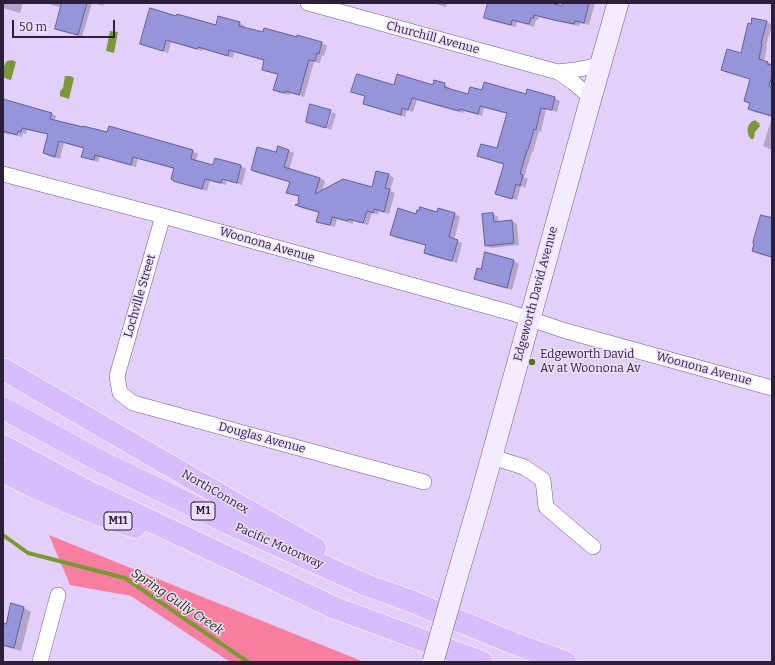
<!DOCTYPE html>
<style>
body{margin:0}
#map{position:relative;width:775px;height:665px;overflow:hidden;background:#e2d0fa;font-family:Bitter,serif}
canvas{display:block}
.frame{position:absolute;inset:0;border:4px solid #2b1f3a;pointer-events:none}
.scale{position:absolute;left:12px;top:20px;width:103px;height:18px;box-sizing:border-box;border:2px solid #2b1f3a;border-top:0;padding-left:5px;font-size:12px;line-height:14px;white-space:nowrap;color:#2b1f3a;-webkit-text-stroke:3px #ece0fd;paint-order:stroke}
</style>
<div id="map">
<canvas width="775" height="665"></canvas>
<div class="frame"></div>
<div class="scale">50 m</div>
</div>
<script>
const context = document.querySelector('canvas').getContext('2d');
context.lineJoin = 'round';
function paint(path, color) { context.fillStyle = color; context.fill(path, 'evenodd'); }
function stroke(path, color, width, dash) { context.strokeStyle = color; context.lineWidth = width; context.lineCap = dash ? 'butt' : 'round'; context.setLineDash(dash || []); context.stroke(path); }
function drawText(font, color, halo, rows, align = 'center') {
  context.font = font + ' Bitter,serif'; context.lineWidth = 3; context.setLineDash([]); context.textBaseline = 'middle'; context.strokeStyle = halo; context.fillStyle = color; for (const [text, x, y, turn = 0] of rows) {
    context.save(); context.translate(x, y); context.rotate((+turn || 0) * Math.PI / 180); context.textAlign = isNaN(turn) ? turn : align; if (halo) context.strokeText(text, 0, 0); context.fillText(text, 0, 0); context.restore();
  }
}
const green = new Path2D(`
 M49,535l315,127h-134l-99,-66 -61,-11z`);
const water = new Path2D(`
 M110,31l8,1 -4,21 -8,-2z
 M12,60l4,2 -5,18 -4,-1 -4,-2c0,-7 0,-11 4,-16z
 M65,76h5l4,2 -5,21 -9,-3v-5l3,-3z
 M755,120l4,3 1,3 -5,6 -1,5 -1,2h-2c-6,-6 -4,-17 4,-19z`);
const shadow = new Path2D(`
 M3,3h20l-3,10 -17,-5z
 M45,3h47l-10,34 -21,-6 -5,-3 6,-20z
 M94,3h10l-1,3z
 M432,3h15l-1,4z
 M489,3h58l16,5 1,-5h31l-6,22 -9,-2 -1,3 -19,-4 -21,-5 -1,3h-2l-2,7 -17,-5 -1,5 -25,-6 -5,-3z
 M219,17l21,6 5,3 -1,2 20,5 33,5 1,-2 24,7 5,3 -3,10 -2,-1 -2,8 -6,-1 -10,35 -14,-4v2l-11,-2 -5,-3 4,-15 -10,-3 -5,-3 2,-8 -31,-9 -1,6 -30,-9 -1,2 -31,-9 -3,11 -22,-7 -5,-2 75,-17z
 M753,19l14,3 5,3 -6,21 1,1 -3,14 8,3v86l-9,-4 9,-29 -18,-5 -5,-3 2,-5 -6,-3 6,-22 -24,-6 -5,-3 20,-16z
 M444,84l5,3 -1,2 21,6 14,-4 44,4 1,-5 27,8 5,3 -3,11 -11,-3 -5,23 -2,-1 -6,21h-1l-8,25 4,2 -3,9 -4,-2 -4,14 -16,-4 -5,-3 8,-29 -21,-6 -4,-2 19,-6 10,-36 -24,-6 -2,8 -18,-5 -1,2 -46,-13 -4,12 -6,-2 -2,7 -36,-11 -5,-2 2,-8 -9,-2 -5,-3 43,-5h39z
 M3,100l49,14 4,2 -1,5 53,13 2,-7 83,24 5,3 -2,7 18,5h27l5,3 -4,16 -15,-4 -1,4 -16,-4 -3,10 -28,-8 -7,-4 2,-10 -36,-10 -2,8 -36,-10 -2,5 -10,-3 -5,-3 2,-7 -21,-6 -4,16 -11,-3 -5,-3 5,-18 -22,-5 -1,4 -3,-1 -1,4 -11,-3 -1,1 -7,-2z
 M332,112l4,2 -5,16 -4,-2z
 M289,151l5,2 -5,17 31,8 5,3 -3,11 51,-4 4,-16 12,3 5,3 -4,13 5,2 -6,21 -10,-3 -1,4 -6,-2 -4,12 -15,-4v3l-16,-5 -2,8 -13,-3 -5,-3 2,-8 -18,-5 -4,-3 3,-1v-7l-8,-2 -4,-3 2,-10 -33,-9 -5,-3 25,-16z
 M438,210l17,4 5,3 -6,23 8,3 -5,20 -27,-7 -5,-3 2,-7 -31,-8 -5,-3 26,-20 20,-2z
 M493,214l5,3v6l14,-2 5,3 2,21 -28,3 -5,-3z
 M768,216l4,1v41l-14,-4 -5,-3z
 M514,261l5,3 -7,26 -32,-9 -5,-3 6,-8z
 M12,605l12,3 7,4 -10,39 -18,-5v-22l4,1z`);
const stream = new Path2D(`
 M3,535l25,18 97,25 123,84`);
const building = new Path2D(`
 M62,3h25l-9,32 -23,-6z
 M488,3h63l11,3 1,-3h26l-5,20 -9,-2 -1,3 -20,-4 -20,-5v3h-3l-2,6 -17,-4 -1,5 -27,-7z
 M150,8l26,8 1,-2 39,11 2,-9 22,6 -1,4 24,6 1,-4 33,9v-2l25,7 -3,12 -2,-1 -2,8 -6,-1 -10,35 -14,-4v2l-12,-3 5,-16 -16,-4 2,-10 -35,-10 -1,6 -30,-9 -1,2 -31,-9 -3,11 -23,-7z
 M752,18l15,3 -6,22h1l-3,16 9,3 -1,2 5,1v11l-3,10 3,1v29l-24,-7 2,-6 -6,-2 6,-22 -29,-9 6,-21 14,4 7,-30 3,1z
 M357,74l37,11 3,-11 36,11 1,-5 11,3 -1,4 24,7 2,-7 12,3 2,-8 42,12 1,-5 28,8 -3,13 -11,-2 -5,22 -2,-1 -6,21h-1l-7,24 3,1 -3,11 -4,-2 -4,15 -17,-5 9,-30 -27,-8 4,-12 16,4 10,-35 -27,-7 -2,8 -19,-5v2l-47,-13 -4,12 -6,-2 -1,7 -38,-11 2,-8 -14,-4z
 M3,99l49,14 -2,6 33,8v-1l24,6 2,-6 84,24 -2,9 22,6 2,-7 26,7 -4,18 -15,-4 -1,4 -16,-4 -3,10 -29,-8v-1l-2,-1 3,-11 -41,-11 -2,8 -36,-10 -1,5 -13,-3 3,-9 -25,-7 -4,16 -12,-4 5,-19 -26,-6 -1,4 -3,-1 -1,4 -14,-4z
 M310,104l21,6 -5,18 -20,-6z
 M278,146l11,4 -5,17 36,11 -5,16 28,-15 29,8 4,-16 13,3 -4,14 5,1 -6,23 -10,-3 -1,4 -6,-2 -4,12 -15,-4v2l-16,-4 -2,8 -14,-3 3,-10 -24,-7 4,-2v-2h-1l1,-5 -13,-3 4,-11 -39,-12 6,-23 19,5z
 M420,207l17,5 1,-4 17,5 -6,24 9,3 -6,21 -28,-8 2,-8 -36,-10 8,-27 18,6 1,-4h2z
 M493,213l1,9 18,-2 2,23 -29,3 -3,-32z
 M761,215l11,3v39l-20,-6 2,-7 -1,-1z
 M485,252l29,8 -7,28 -33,-9 3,-11 4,1z
 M11,603l13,4 -10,41 -11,-3v-22l3,1z`);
const street = new Path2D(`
 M308,3l250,69 16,11 17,15
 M558,72l17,-2 25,-5
 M3,174l160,42 349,97 54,18 206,57
 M163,216l-46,160 3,17 13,10 291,79
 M492,457l32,10 19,13 3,27 47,40
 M40,662l18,-67`);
const secondary = new Path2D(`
 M455,584l25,-85 111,-401 27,-95`);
const highway = new Path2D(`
 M3,369l228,132 84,47
 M3,408l97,53 128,62 138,62 42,15 105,43 52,19
 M3,446l80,43 252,119 147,54
 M3,471c42,23 87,41 132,56`);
const secondaryBridge = new Path2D(`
 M433,662l22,-78`);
const markers = [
 [532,362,4,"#5a7122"]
];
const shields = [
 [203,511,24],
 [118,521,28]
];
const shieldNames = [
 ["M1",203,511],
 ["M11",118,521]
];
const streetNames = [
 ["Churchill Avenue",433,38,15],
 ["Woonona Avenue",267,245,16],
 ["Edgeworth David Avenue",536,294,-75],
 ["Lochville Street",140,296,-74],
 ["Woonona Avenue",704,369,15],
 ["Douglas Avenue",262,438,15],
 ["NorthConnex",215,492,30],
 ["Pacific Motorway",279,546,24]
];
const poiNames = [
 ["Edgeworth David",540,355],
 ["Av at Woonona Av",540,369]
];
const waterNames = [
 ["Spring Gully Creek",177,602,34]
];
paint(green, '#f77e9f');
paint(water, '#7b9837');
paint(shadow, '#0003');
stroke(stream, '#7b9837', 4);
paint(building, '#9695da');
stroke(building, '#605e9e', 1);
stroke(street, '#755896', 16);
stroke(secondary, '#755896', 22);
stroke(highway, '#fff', 23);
stroke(street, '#fff', 15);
stroke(secondary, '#f3ebfe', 21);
stroke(highway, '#d8bdfc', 22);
stroke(secondaryBridge, '#755896', 22, []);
stroke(secondaryBridge, '#f3ebfe', 21);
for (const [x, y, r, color] of markers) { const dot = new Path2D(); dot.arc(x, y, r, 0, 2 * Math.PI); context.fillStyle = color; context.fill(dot); stroke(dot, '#ece0fd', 1.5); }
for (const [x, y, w] of shields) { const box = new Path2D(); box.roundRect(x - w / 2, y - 9, w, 18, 3); context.fillStyle = '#ece0fd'; context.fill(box); stroke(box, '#2b1f3a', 1); }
drawText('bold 11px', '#2b1f3a', null, shieldNames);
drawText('12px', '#2b1f3a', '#ece0fd', streetNames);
drawText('12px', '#2b1f3a', '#ece0fd', poiNames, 'left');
drawText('italic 13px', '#253300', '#ece0fd', waterNames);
</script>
